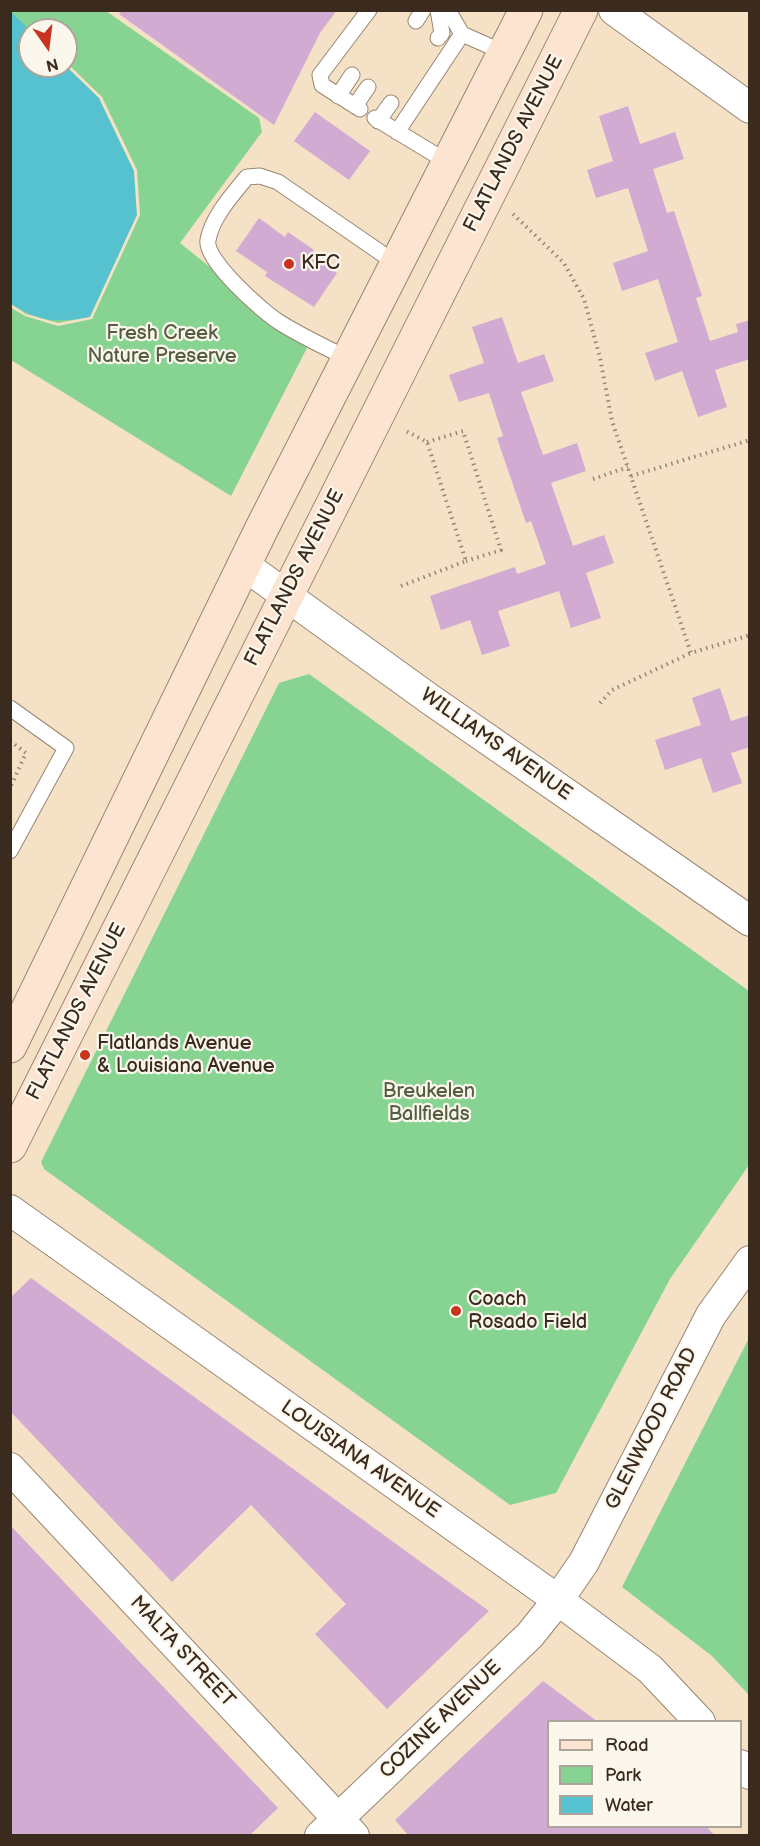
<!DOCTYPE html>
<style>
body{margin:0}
#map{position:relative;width:760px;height:1846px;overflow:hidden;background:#f4e1c6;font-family:"Balsamiq Sans",sans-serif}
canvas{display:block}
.frame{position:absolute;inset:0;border:12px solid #3b2a1e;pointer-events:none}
.legend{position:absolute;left:547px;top:1720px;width:195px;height:108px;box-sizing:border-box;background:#fbf7ec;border:2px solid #aea59a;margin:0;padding:8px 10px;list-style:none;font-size:18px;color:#3b2a1e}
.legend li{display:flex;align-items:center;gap:12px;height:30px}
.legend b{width:30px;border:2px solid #aea59a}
.north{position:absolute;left:18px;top:18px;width:60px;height:60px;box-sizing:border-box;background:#fbf7ec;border:2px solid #aea59a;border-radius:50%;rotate:166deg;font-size:16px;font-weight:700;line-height:24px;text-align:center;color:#3b2a1e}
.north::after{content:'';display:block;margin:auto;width:21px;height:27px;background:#c8321e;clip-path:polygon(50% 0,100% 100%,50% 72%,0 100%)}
</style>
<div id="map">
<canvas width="760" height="1846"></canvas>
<div class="frame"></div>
<ul class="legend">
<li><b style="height:8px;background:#fde4d0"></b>Road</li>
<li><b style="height:16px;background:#87d492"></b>Park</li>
<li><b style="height:16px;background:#56c2d0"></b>Water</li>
</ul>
<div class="north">N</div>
</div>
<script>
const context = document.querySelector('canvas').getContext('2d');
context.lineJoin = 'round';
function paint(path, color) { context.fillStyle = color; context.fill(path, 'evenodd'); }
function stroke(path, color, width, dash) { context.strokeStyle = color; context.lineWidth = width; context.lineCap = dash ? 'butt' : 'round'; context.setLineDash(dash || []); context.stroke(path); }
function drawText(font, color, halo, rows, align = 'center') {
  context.font = font + ' "Balsamiq Sans",sans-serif'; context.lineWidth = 4.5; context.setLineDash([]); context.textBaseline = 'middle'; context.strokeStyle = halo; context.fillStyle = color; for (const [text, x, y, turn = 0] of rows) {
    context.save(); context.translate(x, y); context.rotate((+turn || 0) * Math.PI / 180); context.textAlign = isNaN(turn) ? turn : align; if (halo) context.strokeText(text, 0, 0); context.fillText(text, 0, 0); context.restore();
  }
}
const green = new Path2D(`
 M11,11h95l153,107 3,14 -82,111 128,103 -77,150 -220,-136zM30,30h36v36h-36z
 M309,674l440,317v174l-79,114 -114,214 -46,12 -466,-336 -3,-7 238,-479z
 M749,1338v357l-37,-39 -90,-69z`);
const water = new Path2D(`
 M10,11l20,19v36h36l33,32 35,73 3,44 -47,102c-33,6 -50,5 -79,-13z`);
const pier = new Path2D(`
 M67,63l35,34 35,73 3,45 -48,104 -34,7 -33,-10 -15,-9 1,-3 15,10 32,9 32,-6 47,-102 -3,-44 -35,-73 -33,-32z`);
const building = new Path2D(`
 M122,10h215l-17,23 -46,92 -155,-111z
 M628,106l12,38 35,-12 9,27 -31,10 14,44 7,-2 28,85 -6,2 14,43 28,-9 -2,-8 14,-4v39l-35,11 12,37 -29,10 -16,-46 -27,10 -10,-28 33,-11 -20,-63 -36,12 -9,-28 35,-12 -20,-63 -32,10 -9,-28 26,-9 -14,-45z
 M315,112l55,39 -21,29 -55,-39z
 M259,218l26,19 3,-5 26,18 -4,5 27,18 -23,34 -49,-31 2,-4 -31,-21z
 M502,317l16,46 26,-9 10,27 -33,11 22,63 34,-12 9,28 -35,12 22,63 31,-11 10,28 -28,10 15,45 -30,10 -12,-37 -61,20 12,35 -28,9 -12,-35 -29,10 -11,-34 85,-29 2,7 29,-10 -15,-43 -5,2 -29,-85 6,-2 -14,-43 -30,9 -10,-27 35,-12 -12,-36z
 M720,688l11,33 19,-6v32l-19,6 11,30 -29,10 -12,-35 -36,12 -10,-30 46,-15 -9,-27z
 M31,1278l372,271 86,62 -102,98 -72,-75 31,-30 -95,-99 -79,77 -162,-171v-113z
 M10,1525l268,283 -29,28h-239z
 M543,1681l55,41h-50v104h158l9,10h-306l-14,-16z`);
const path = new Path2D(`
 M513,214l51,49 20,36 16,59 12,63 79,232 59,-18
 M427,442l36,-11 38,119 -35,11
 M631,476l119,-36
 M593,479l35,-12
 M401,586l65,-25 -39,-119 -23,-12
 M600,703l12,-13 79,-37
 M10,741l16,12 -16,35`);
const lane = new Path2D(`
 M438,10l4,23 -4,5
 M448,10l14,24 43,19
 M416,21l7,-11
 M338,96l14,-21
 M355,106l13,-19
 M360,109l-38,-24 -2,-10 49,-65
 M375,118l74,45
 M378,121l13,-18
 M397,132l65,-98
 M349,359c-24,-12 -48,-23 -70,-37 -17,-11 -75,-62 -71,-82 4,-23 25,-46 39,-63l13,-1 18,6 119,82
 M10,708l56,40 -56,103`);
const street = new Path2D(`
 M614,10l136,98
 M244,565l187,135 319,221
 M10,1210l548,390 92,69 50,53
 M10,1468l344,368
 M740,1765l10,9
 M320,1836l210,-201 28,-35 26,-38 127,-247 39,-54`);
const secondary = new Path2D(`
 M10,1046l252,-518 264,-518
 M10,1146l571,-1136`);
const markers = [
 [289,264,6,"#c8321e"],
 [85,1055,6,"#c8321e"],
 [456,1311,6,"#c8321e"]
];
const streetNames = [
 ["FLATLANDS AVENUE",514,144,-63],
 ["FLATLANDS AVENUE",295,578,-63],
 ["WILLIAMS AVENUE",496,745,35],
 ["FLATLANDS AVENUE",77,1012,-63],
 ["GLENWOOD ROAD",652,1429,-63],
 ["LOUISIANA AVENUE",360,1460,35],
 ["MALTA STREET",182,1652,47],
 ["COZINE AVENUE",441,1720,-44]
];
const poiNames = [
 ["KFC",301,264],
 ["Flatlands Avenue",97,1044],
 ["& Louisiana Avenue",97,1067],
 ["Coach",468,1300],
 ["Rosado Field",468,1323]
];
const parkNames = [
 ["Fresh Creek",162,334],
 ["Nature Preserve",162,357],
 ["Breukelen",429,1092],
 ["Ballfields",429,1115]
];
paint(green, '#87d492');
paint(water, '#56c2d0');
paint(pier, '#f4e1c6');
paint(building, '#d2abd3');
stroke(lane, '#988672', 17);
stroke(street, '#988672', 32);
stroke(secondary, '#988672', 35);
stroke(path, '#988672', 4, [1.5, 4.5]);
stroke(lane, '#fff', 15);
stroke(street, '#fff', 30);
stroke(secondary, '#fde4d0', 33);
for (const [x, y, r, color] of markers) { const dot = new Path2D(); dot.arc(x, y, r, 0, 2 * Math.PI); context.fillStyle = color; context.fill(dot); stroke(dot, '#fbf7ec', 2); }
drawText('20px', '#3b2a1e', '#fbf7ec', streetNames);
drawText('20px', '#3b2a1e', '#fbf7ec', poiNames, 'left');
drawText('20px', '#525d41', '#fbf7ec', parkNames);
</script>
